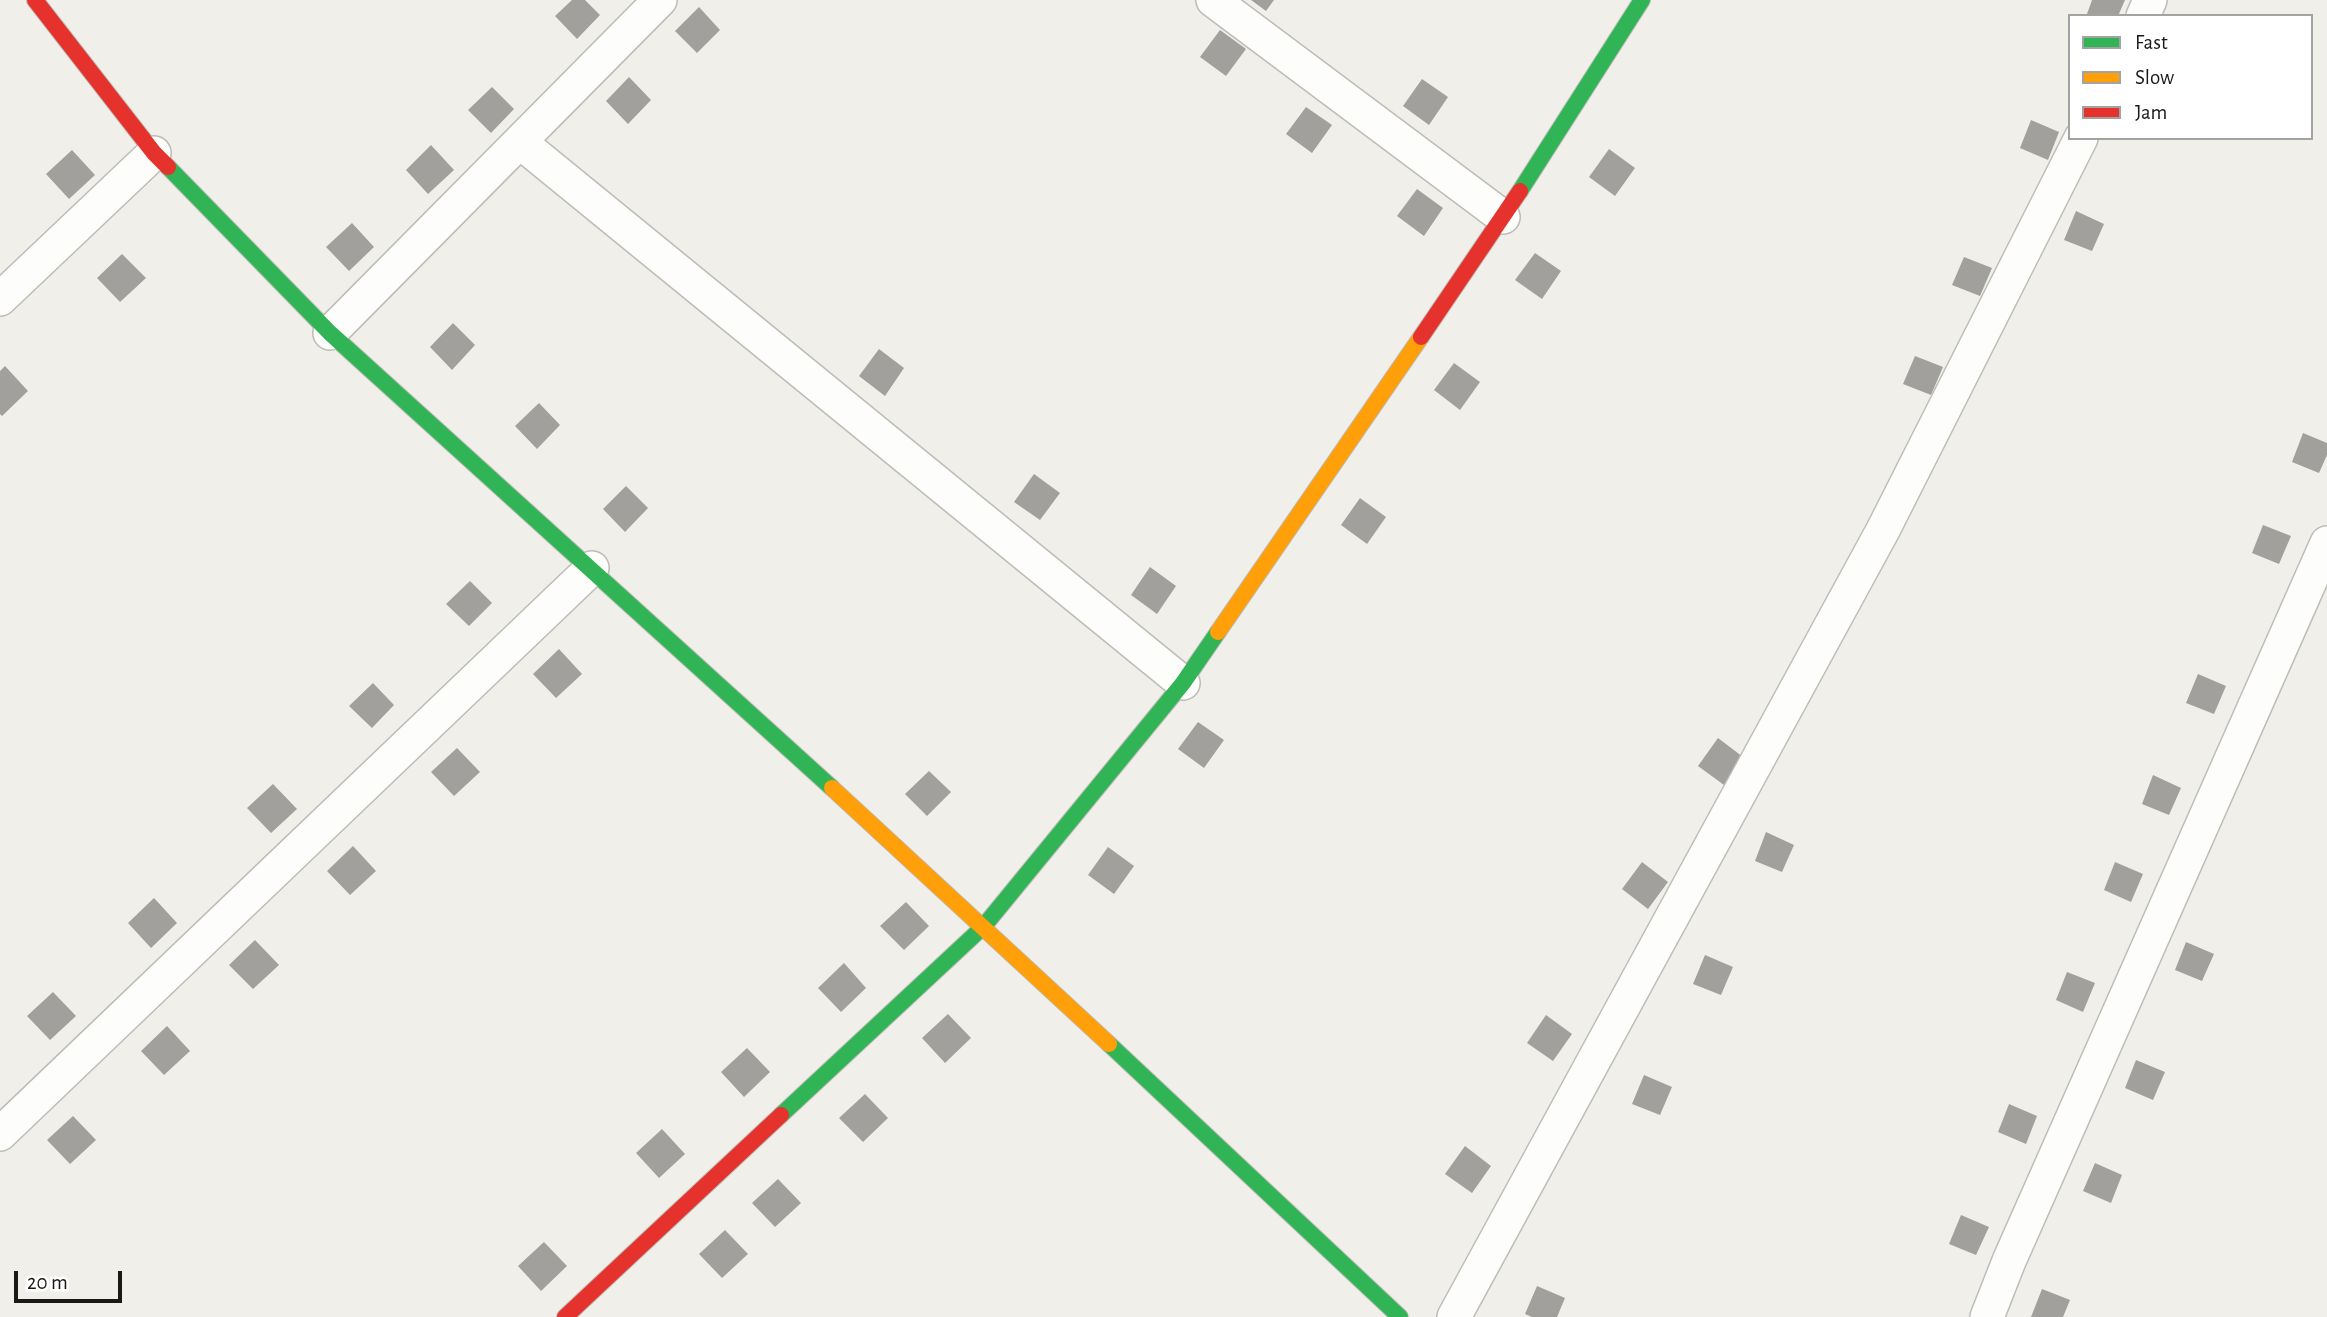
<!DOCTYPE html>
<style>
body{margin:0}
#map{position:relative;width:2327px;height:1317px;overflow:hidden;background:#f0efea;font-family:"Alegreya Sans",sans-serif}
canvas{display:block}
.legend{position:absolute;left:2068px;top:14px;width:245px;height:126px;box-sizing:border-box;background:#fff;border:2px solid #a3a3a2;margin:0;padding:9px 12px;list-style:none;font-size:21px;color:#1a1916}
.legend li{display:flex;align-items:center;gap:14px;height:35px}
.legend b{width:35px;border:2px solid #a3a3a2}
.scale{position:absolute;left:14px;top:1271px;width:108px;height:32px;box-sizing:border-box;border:4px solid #1a1916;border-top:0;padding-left:9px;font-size:21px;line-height:24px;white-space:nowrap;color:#1a1916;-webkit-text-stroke:5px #fff;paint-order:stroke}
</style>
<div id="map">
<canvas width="2327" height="1317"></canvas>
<ul class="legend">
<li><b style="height:9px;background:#30b455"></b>Fast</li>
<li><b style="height:9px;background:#ff9f0a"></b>Slow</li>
<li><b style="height:9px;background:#e5322d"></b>Jam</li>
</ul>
<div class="scale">20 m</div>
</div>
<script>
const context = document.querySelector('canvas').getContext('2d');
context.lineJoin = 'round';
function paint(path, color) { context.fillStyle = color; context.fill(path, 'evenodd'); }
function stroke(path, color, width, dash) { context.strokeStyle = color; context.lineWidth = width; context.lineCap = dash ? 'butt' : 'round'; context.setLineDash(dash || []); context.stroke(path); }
const building = new Path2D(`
 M572,0h13l15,15 -23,24 -22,-23z
 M1251,0h23l-8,11z
 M2092,0h33l-7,16h-27l-4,-2z
 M699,7l21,23 -23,23 -22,-22z
 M1220,30l26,19 -20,27 -26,-19z
 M629,77l22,23 -23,24 -22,-23z
 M1422,79l26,18 -19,28 -26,-19z
 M492,87l22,22 -23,24 -23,-23z
 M1306,107l26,18 -20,28 -26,-19z
 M2031,120l28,12 -11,28 -28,-12z
 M431,145l23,25 -26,24 -22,-24z
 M1609,149l26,19 -20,28 -26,-19z
 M72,150l23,25 -26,24 -23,-25z
 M1417,189l26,19 -19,28 -27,-20z
 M2076,211l28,13 -12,27 -28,-11z
 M352,223l22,24 -25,24 -23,-24z
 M1535,253l26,18 -19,28 -27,-19z
 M122,254l24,24 -26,24 -23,-24z
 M1964,257l28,11 -12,28 -28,-11z
 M453,323l22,22 -23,25 -22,-23z
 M879,349l25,19 -19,28 -26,-20z
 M1915,356l28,11 -12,28 -28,-11z
 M1454,363l26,19 -20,28 -26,-20z
 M5,366l23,25 -26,25 -2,-2v-43z
 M539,403l21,22 -23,24 -22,-23z
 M2303,433l24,10v12l-8,18 -27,-11z
 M1034,474l26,19 -20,27 -26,-18z
 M626,486l22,22 -23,24 -22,-23z
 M1360,498l26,19 -19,27 -26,-19z
 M2263,525l28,11 -12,28 -27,-11z
 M1150,567l26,19 -19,28 -26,-19z
 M470,581l22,22 -23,23 -23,-22z
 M559,649l23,25 -26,24 -23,-24z
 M2198,674l28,12 -12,28 -28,-11z
 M373,683l21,22 -22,23 -23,-22z
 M1198,722l26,18 -20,28 -26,-19z
 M1718,738l25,19 -19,28 -26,-19z
 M457,748l23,24 -26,24 -23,-24z
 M929,771l22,21 -24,24 -22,-22z
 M2153,775l28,13 -12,27 -27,-11z
 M273,784l24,25 -26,24 -24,-25z
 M1766,832l28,13 -12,27 -27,-11z
 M353,846l23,25 -26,24 -23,-24z
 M1108,847l26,19 -20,28 -26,-19z
 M1642,862l26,20 -20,27 -26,-20z
 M2115,862l28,12 -12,28 -27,-12z
 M154,898l23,25 -26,25 -23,-25z
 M906,902l23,24 -25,24 -24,-24z
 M255,940l24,25 -26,24 -24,-24z
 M2186,942l28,12 -12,27 -27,-11z
 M1705,955l28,12 -12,28 -28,-11z
 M844,963l22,25 -25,24 -23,-24z
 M2067,972l28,11 -12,29 -27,-12z
 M53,992l23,24 -26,24 -23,-24z
 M948,1014l23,24 -26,25 -23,-25z
 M1546,1015l26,19 -19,27 -26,-18z
 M167,1026l23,25 -26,24 -23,-24z
 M747,1048l23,24 -26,25 -23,-25z
 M2136,1060l29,12 -12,28 -28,-12z
 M1644,1075l28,12 -12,28 -28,-11z
 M865,1094l23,24 -25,24 -24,-24z
 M2009,1104l28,12 -11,28 -28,-12z
 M73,1116l23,24 -26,24 -23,-24z
 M662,1129l23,25 -26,24 -23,-25z
 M1465,1146l26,20 -19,27 -27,-19z
 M2095,1163l27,12 -11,28 -28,-12z
 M778,1179l23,24 -26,24 -23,-24z
 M1961,1215l28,12 -13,28 -27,-11z
 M725,1230l23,24 -26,24 -23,-24z
 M544,1242l23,24 -26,25 -23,-25z
 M1537,1286l28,12 -8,19h-25l-7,-3z
 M2042,1289l28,11 -7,17h-32z`);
const street = new Path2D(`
 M1213,0l290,217
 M2143,16l7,-16
 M520,142l663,541
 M0,299l154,-146
 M330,333l330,-333
 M0,1134l592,-566
 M1454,1317l429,-787 198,-392
 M1987,1317l22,-56 318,-718`);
const fast = new Path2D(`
 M168,167l162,166 502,455
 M1520,191l122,-191
 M1109,1044l291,273
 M781,1115l203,-189 199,-243 35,-51`);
const slow = new Path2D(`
 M1218,632l203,-295
 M832,788l277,256`);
const jam = new Path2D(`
 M35,0l119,153 14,14
 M1421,337l99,-146
 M565,1317l216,-202`);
paint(building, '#a1a09d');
stroke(street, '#bdbcb8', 36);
stroke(fast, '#bdbcb8', 18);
stroke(slow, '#bdbcb8', 18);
stroke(jam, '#bdbcb8', 18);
stroke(street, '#fdfdfc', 33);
stroke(fast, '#30b455', 16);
stroke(slow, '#ff9f0a', 16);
stroke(jam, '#e5322d', 16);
</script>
